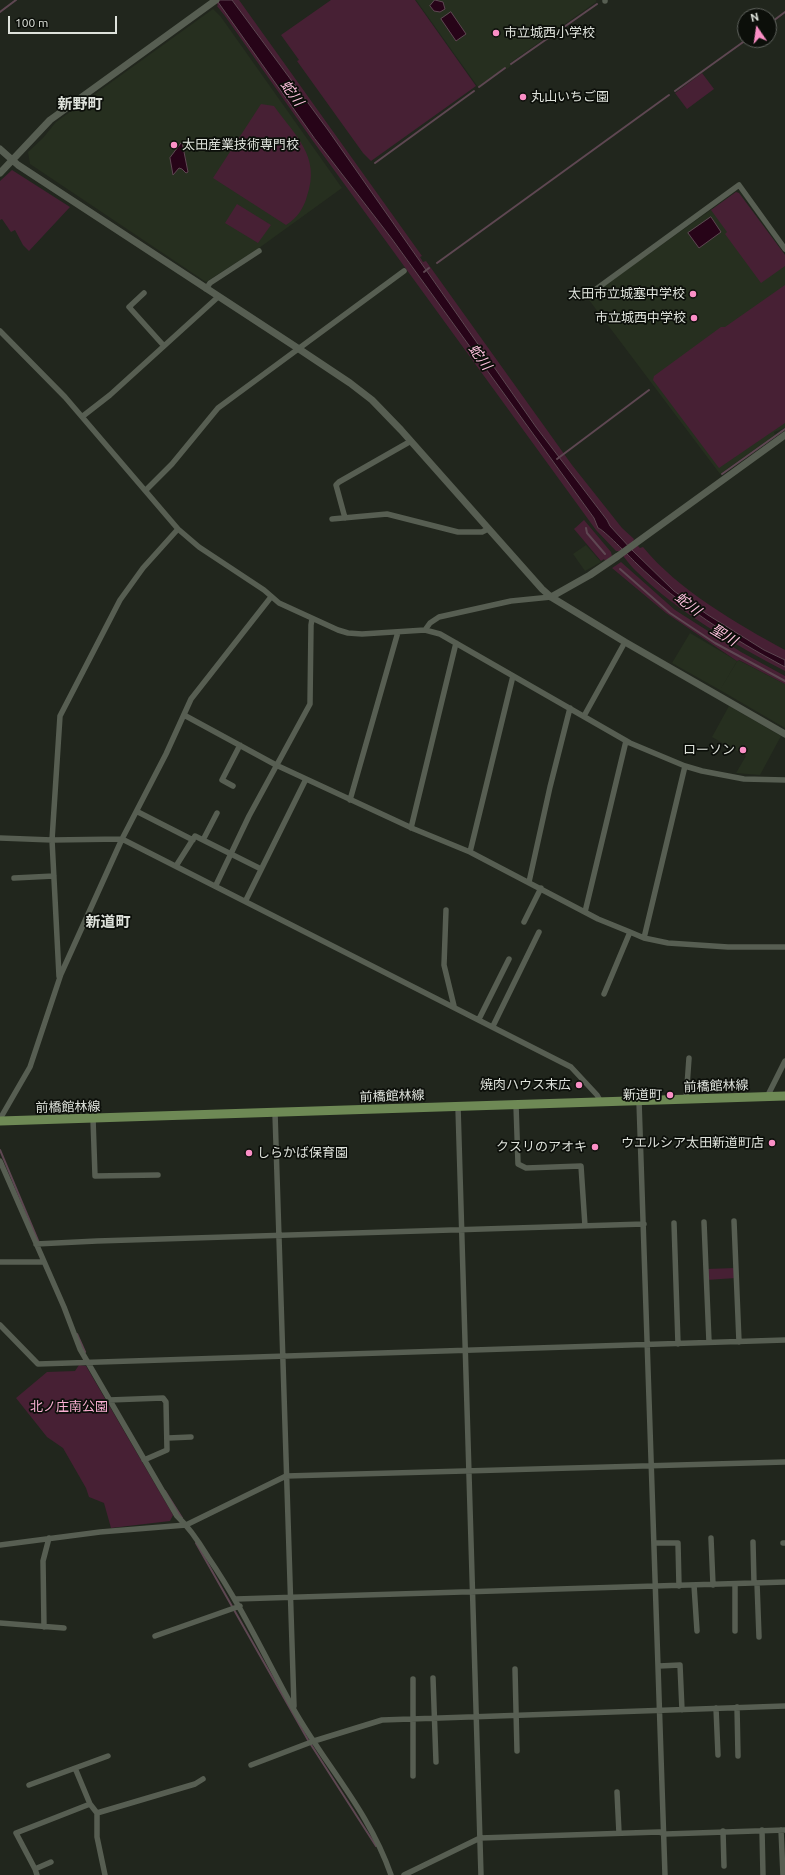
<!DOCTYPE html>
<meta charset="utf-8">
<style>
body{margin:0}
#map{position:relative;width:785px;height:1875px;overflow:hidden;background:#21261d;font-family:Ubuntu,sans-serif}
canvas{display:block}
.north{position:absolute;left:737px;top:8px;width:40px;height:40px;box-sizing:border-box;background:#0c0f0a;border:1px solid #60635e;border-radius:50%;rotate:347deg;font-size:11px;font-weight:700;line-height:16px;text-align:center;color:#dee2db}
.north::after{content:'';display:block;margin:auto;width:14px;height:18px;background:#fb8fc6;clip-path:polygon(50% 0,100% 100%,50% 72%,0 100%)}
.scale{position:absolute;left:8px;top:16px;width:109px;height:18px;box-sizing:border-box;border:2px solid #dee2db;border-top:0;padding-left:5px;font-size:12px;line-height:14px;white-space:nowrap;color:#dee2db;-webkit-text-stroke:3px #0c0f0a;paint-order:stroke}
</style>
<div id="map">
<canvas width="785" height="1875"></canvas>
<div class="north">N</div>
<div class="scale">100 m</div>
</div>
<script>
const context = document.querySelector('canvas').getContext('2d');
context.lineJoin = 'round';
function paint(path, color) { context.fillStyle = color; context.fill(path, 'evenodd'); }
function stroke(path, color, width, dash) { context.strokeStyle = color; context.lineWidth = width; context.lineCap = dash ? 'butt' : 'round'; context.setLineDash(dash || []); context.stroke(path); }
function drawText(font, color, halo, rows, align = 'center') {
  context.font = font + ' Ubuntu,"Noto Sans JP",sans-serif'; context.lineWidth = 3.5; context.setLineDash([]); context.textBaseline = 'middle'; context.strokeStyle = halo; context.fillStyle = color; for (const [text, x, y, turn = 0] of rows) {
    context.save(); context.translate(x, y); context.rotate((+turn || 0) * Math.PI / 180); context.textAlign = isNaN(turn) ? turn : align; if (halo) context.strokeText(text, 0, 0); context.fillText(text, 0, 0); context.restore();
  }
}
const built = new Path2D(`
 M416,0h180v2l-86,61 2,2 -5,4 -2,-2 -27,20z
 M213,9l8,8 121,171 -83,60 -53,34 -176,-118 -2,-12 15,-14 13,-16z
 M736,192l3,1 46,62v173l-11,4 1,3 -55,39 -131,-174 1,-4z
 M586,545l15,17 -16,9 -12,-17z
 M690,633l47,28 -17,29 -48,-27z
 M738,660l47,24v44l-65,-38z
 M729,706l52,30 -21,39 -24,-2 10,-17 -34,-19z`);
const green = new Path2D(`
 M214,0h3l98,139 77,100 202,279 4,10c5,1 32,29 38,35 44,43 95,75 149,104v4c-53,-28 -106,-58 -149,-100 -7,-7 -11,-13 -17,-20h-3l-20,-21 -283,-389 -88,-125 -8,-10 1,-1z
 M232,0h7l183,256 -2,1 3,5 3,-1 146,204 50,63 12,11 -1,2 7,7 3,-1c34,42 94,77 142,103v10l-21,-10 -56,-35 -34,-24 -42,-41 -22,-24 -3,-6 -71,-93 -208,-297z
 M331,0h84l61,86 -105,75 -8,-8 -66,-92 2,-1 -18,-25z
 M702,73l12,16 -27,20 -12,-16z
 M261,104l13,2c21,30 47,50 33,90 -3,12 -10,22 -21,29l-73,-47z
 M12,170l58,37 -41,44 -6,-6 -8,-15 -4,2 -9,-13 -2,1v-39z
 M736,192l3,1 46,62v11l-24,17 -36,-49 2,-2 -16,-22z
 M237,204l34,21 -13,18 -33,-20z
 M785,285v138l-66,45 -66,-88 1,-4 67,-49h4z
 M584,520l27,32 1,4 -7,5 -1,-2 -3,2 -27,-32z
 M621,562l54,48 66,42 44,24v8l-46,-24 -2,1 -71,-48 -54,-45z
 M736,1268v10l-30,2v-11z
 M79,1365l7,1 87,149 -3,6 -59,7 -7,-25 -15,-6 -3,-9 -23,-40 -16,-11 -31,-39 31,-26 28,-1z`);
const water = new Path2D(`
 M217,0h15l96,130 208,297 71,93 3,6 22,24 42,41 34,24 56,35 21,10v7c-54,-29 -105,-61 -149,-104 -6,-6 -33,-34 -38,-35l-4,-10 -202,-279 -77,-100z
 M435,0l8,2 2,7 -5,3 -6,-1 -4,-5z
 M451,12l15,22 -10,7 -15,-22z
 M182,142l6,30 -2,1 -4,-4 -3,-1 -6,7 -3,-17z
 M711,217l10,15 -22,16 -11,-15z`);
const stream = new Path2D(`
 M0,12l16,-12
 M769,24l16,-12
 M511,64l86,-60
 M479,87l26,-19
 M675,91l71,-51
 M375,163l99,-72
 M437,263l232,-168
 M424,272l5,-4
 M557,459l92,-69
 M722,474l63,-45
 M586,528l1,5 18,21
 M620,569l50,44 45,30 70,38
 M0,1150l39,93
 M77,1334l8,18
 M165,1491l17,27
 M196,1543l112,197 68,106`);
const minor = new Path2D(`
 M605,0v1
 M206,289l4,-6 49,-32
 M144,293l-15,14 35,39
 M588,295l151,-110 46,64
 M0,331l65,66 113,132 21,18 65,43 15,13 59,27 10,3 14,1 63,-4 15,4 190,109 55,23 17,5 42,8 41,1
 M83,416l27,-21 108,-98
 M146,490l26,-26 46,-56 186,-137
 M345,518l-9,-33 3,-3 72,-41
 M332,519l55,-5 71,18h24l6,-3
 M425,630l5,-7 9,-6 72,-16 40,-4
 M184,715l92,50 138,64 56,23 128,67 32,13 14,6 24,5 60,4h57
 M584,716l41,-74
 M233,786l-11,-6 18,-35
 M350,800l48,-168
 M138,812l55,28
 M411,828l45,-185
 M0,838l52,2 70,-1 449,228 26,28 4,7
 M203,840l14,-27
 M470,852l43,-176
 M176,866l19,-30 66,33
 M14,878l40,-2
 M529,882l21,-95 20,-79
 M216,885l33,-69 61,-112 1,-79 1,-6
 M246,900l60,-121
 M446,910l-2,55 10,41
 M585,912l41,-171
 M524,922l17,-34
 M644,938l41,-172
 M59,976l-7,-136 8,-124 60,-116 23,-32 35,-39
 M604,994l26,-62
 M479,1019l30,-60
 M493,1026l46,-94
 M767,1097l18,-36
 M686,1100l3,-42
 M639,1101l26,774
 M516,1105l2,59 8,4 55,-2 4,60
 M458,1107l23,768
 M275,1113l19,593
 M0,1119l30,-52 31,-93 61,-135 44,-85 25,-55 80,-102
 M93,1119l2,57 63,-1
 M0,1161l64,146 16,42 97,167c13,12 22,26 31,41 33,48 57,100 85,151 32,57 76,103 98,167
 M734,1221l5,121
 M704,1222l5,120
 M674,1223l4,121
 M36,1244l61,-3 547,-17
 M0,1262h43
 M0,1325l38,39 747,-24
 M109,1400l54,-2 3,4 1,48 -23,10
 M168,1438l23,-1
 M711,1538l2,47
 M753,1542l1,41
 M654,1543h24l1,43
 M783,1543h2
 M0,1545l100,-13 86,-7 100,-49 499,-14
 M757,1583l2,54
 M735,1584v47
 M694,1585l3,46
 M236,1599l549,-17
 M0,1623l64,5
 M44,1627l-1,-66 6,-23
 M155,1636l85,-30
 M659,1666l21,-1 2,45
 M515,1669l2,82
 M433,1678l3,84
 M413,1679v97
 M737,1707l1,49
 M716,1708l2,47
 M251,1765l63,-24 68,-21 403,-14
 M75,1768l15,36 7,9
 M29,1785l79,-29
 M617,1792l2,41
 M762,1830l1,45
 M781,1830l2,45
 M723,1831l1,35
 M51,1862l-16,7 -19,-36 74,-29
 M35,1869l2,6
 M105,1875l-8,-38v-24l98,-29 8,-5
 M404,1875l76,-37 179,-6 7,2 119,-4`);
const tertiary = new Path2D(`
 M0,149l18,16 281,184 51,34 22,17 29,30 141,159 9,8 74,45 160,92
 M0,173l50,-53 166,-120
 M551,597l39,-22 28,-19 167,-121`);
const primary = new Path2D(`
 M0,1121l785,-25`);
const markers = [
 [496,33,4,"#fb8fc6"],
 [523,97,4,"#fb8fc6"],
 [174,145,4,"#fb8fc6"],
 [693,294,4,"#fb8fc6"],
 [694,318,4,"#fb8fc6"],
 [743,750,4,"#fb8fc6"],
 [579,1085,4,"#fb8fc6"],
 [670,1095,4,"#fb8fc6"],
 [772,1143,4,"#fb8fc6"],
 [595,1147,4,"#fb8fc6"],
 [249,1153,4,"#fb8fc6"]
];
const poiNames = [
 ["市立城西小学校",504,33,"left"],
 ["丸山いちご園",531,97,"left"],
 ["太田産業技術専門校",182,145,"left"],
 ["太田市立城塞中学校",685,294],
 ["市立城西中学校",686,318],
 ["ローソン",735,750],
 ["焼肉ハウス末広",571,1085],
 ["新道町",662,1095],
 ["ウエルシア太田新道町店",764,1143],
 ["クスリのアオキ",587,1147],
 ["しらかば保育園",257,1153,"left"]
];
const streetNames = [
 ["前橋館林線",716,1086,-2],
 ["前橋館林線",392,1096,-2],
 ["前橋館林線",68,1107,-1]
];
const parkNames = [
 ["北ノ庄南公園",69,1407]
];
const waterNames = [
 ["蛇川",292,93,54],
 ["蛇川",480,357,54],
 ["蛇川",688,604,38],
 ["聖川",724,635,31]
];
const quarterNames = [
 ["新野町",80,104],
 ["新道町",108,922]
];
paint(built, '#262f1f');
paint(green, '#472034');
paint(water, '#270418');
stroke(water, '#5e4752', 1);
stroke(stream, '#5e4752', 2);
stroke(minor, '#575e52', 5.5);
stroke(tertiary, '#575e52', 7);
stroke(primary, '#6e8955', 9);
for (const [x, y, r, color] of markers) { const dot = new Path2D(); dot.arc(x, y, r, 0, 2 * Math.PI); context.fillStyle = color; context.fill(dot); stroke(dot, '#0c0f0a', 1.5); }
drawText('13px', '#dee2db', '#0c0f0a', poiNames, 'right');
drawText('13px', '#dee2db', '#0c0f0a', streetNames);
drawText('13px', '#fab0d3', '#0c0f0a', parkNames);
drawText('italic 14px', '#fcbfdc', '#0c0f0a', waterNames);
drawText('bold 15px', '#dee2db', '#0c0f0a', quarterNames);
</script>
